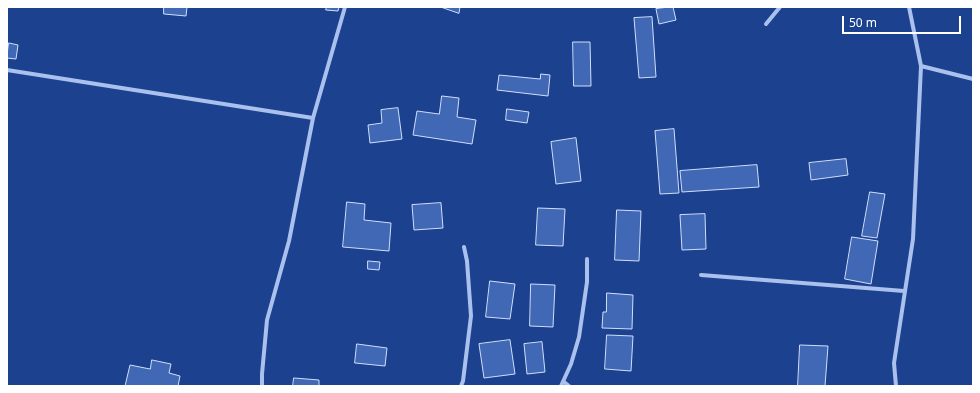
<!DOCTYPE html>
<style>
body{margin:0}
#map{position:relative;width:980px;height:393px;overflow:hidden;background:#1c418f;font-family:"Noto Sans",sans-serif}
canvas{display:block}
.frame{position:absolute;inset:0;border:8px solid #fff;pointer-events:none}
.scale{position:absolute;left:842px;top:16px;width:119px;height:18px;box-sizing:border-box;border:2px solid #fff;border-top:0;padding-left:5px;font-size:12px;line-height:14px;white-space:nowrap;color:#fff;-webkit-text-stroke:3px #1c418f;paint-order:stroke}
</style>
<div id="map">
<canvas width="980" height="393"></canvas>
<div class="frame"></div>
<div class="scale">50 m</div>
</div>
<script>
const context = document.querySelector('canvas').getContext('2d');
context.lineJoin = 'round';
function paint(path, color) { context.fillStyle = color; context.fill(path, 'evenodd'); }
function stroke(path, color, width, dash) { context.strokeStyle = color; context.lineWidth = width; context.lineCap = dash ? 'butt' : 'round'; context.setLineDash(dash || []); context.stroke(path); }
const building = new Path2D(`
 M164,7h23l-1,9 -22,-2z
 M327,7h12l-1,4 -12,-1z
 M441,7h19l-1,6z
 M669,7h4l3,13 -17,4 -3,-15z
 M652,17l4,60 -17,1 -5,-60z
 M573,42h17l1,44h-17z
 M9,43l9,2 -2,14 -9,-1z
 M541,74l9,1 -2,21 -51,-6 2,-15 41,4z
 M442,96l17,2 -2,19 19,3 -4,24 -59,-9 4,-24 22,3z
 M398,108l4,31 -32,4 -2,-18 14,-2 -1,-13z
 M507,109l22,3 -2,11 -21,-3z
 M674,129l5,64 -19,1 -5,-63z
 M576,138l5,43 -25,3 -5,-42z
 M846,159l2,16 -37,5 -2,-17z
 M757,165l2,22 -77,5 -2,-21z
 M870,192l15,2 -8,44 -15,-2z
 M347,202l18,2 -1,16 27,3 -2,28 -46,-4z
 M441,203l2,25 -29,2 -2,-25z
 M538,208l27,1 -2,37 -27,-1z
 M617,210l24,1 -2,50 -24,-1z
 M705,214l1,35 -24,1 -2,-35z
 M852,237l26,4 -7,43 -26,-5z
 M368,261l12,1 -1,8 -11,-1z
 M490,281l25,3 -5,35 -24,-2z
 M531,284l24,1 -2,42 -23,-1z
 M607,293l26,2 -1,34 -30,-1 1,-16h3z
 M607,335l26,1 -2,35 -26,-2z
 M510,340l5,34 -31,4 -5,-34z
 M542,342l3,30 -18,2 -3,-30z
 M357,344l30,4 -2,18 -30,-3z
 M800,345l28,1 -3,40h-27z
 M152,360l19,4 -2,9 11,3 -2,10h-53l5,-21 20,4z
 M294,378l25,2v6h-26z`);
const minor = new Path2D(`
 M766,24l14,-17
 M921,66l52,13
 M7,70l306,48
 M701,275l203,16
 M564,382l5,4
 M262,386v-12l5,-54 22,-79 24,-123 32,-111
 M461,386l2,-5 8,-65 -4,-55 -3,-14
 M561,386l10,-22 8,-27 8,-55v-23
 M896,386l-2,-23 19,-124 8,-173 -12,-59`);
paint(building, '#4068b5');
stroke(building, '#d0defa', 1);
stroke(minor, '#aac1ee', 4);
</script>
